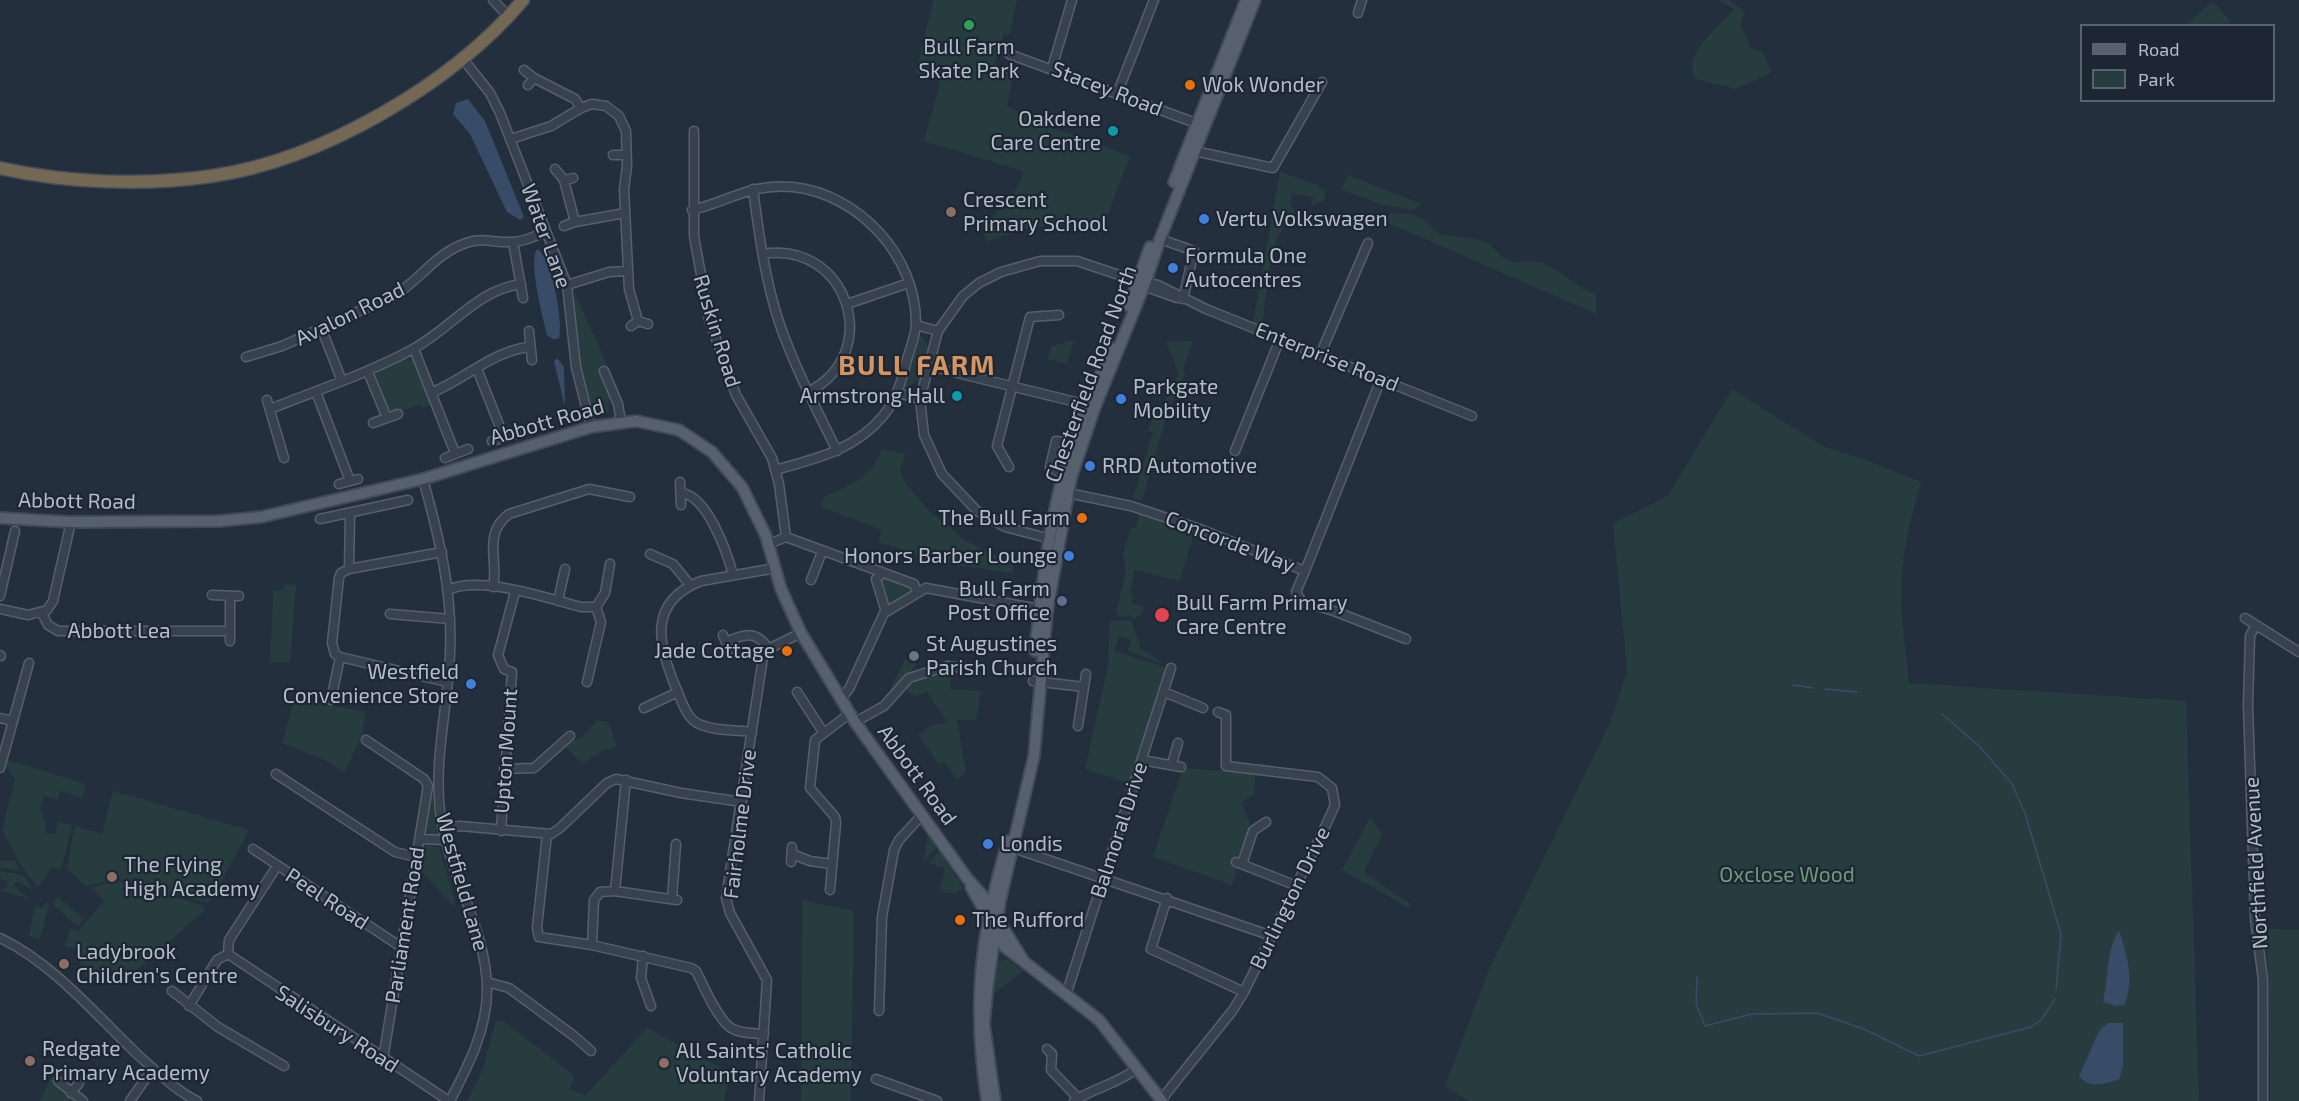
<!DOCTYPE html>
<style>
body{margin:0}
#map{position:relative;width:2299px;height:1101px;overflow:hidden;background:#242f3e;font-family:"Exo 2",sans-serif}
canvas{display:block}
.legend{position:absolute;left:2080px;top:24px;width:195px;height:78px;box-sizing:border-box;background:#1d2633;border:2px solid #59626f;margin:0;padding:8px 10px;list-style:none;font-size:18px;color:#b4bcc9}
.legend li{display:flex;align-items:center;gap:12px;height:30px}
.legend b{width:30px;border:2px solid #59626f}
</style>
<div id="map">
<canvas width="2299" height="1101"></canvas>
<ul class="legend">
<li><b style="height:8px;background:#56606e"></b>Road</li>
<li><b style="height:16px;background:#263c3f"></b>Park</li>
</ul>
</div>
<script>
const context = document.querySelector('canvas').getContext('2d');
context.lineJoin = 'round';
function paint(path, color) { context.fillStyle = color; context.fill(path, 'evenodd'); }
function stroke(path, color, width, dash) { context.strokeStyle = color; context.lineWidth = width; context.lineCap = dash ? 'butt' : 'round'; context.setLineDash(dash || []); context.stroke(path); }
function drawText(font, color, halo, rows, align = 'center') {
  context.font = font + ' "Exo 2",sans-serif'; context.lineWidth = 4.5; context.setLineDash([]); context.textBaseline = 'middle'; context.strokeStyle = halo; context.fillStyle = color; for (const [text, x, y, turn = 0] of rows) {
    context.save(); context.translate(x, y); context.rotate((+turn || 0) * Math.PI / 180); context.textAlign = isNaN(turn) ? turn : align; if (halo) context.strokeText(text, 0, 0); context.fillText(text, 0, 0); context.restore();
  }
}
const green = new Path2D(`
 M933,0h84l-7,34 -6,-1 -11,35 21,5 -7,33 43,21 80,29 -28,73c-39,-9 -79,-3 -115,13l-3,-7 3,-16 4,1c12,-18 28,-26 32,-49l-99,-30 16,-59 -24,-9z
 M1718,0h11l16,12 -5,13 12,24 10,3 10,20 -36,17 -41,-10c-13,-26 23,-51 39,-70z
 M2213,1l18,22 -45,2z
 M1280,172l37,13 8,7 -1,9 -13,4 2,-8 -21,-4 -2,10 6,10c-30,23 -28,78 -34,113l-9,-3z
 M1348,175l73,29 -8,6 -30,-5 -42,-16z
 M1391,213c9,1 23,0 31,5 8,6 12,14 22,17 13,3 27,1 41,7 11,4 14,15 24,19 13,4 21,-4 40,5 17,8 28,23 47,28v20l-212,-93z
 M574,291l33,74 -7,5 10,23 -2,21 -5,1c-27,-13 -26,-96 -29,-124z
 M922,336l6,11 -8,32 -16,10 13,-51z
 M1074,340l-7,24 -19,-5 3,-13z
 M1190,341l3,1 -10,26 2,6 -16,35 -27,92 -9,-3 20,-66 -6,-1 10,-26h6l16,-32 -13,-31z
 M411,354l22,50 -11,4 -2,-4 -20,8 -2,-3 -5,2 -4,-2 -14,-34 2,-3 30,-16 2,5 4,-1z
 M1732,389l92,58 37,11 60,24c-7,27 -15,53 -18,81 -5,39 2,80 6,120l277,18 13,400h-731l-23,-15 43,-114 122,-249 17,-52 -14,-148 55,-27z
 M882,449l23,5 -5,17 5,11 21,26 39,32 49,26 -2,7 -58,-8 -76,-23 4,-12 -61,-23 3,-10c29,-15 45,-16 58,-48z
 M1138,514l54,17 1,5 -13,45 -45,-11 -6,24 4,1 -1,8 13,4 -5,8 -7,4 -3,-4 -10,2 -4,-4 10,-41 -3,-19 8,-25 6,-2z
 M883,578l27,9 2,6 -25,16 -9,-28z
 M284,584l12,1 -6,77 -20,1 3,-72 11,-2z
 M1131,620l10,29 26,16 -39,-14 3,-11 -12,-4 -5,15 53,17 -37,116 -45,-15 23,-103 2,-45z
 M905,659l6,5 5,-1 -2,5 -31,36z
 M952,667l-2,22 31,2 -5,29h-19l9,53 -9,6 -13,-18 -5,3 -21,-29 12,-9 17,-4 -20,-30 -11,4 -7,-3 -4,-6 10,-8z
 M294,699l72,13 -4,23 -18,38 -17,-12 -45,-18z
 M597,720l11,2 9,24 -15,5 -20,13 -17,-18 19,-11z
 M8,760l78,24 -3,14 -23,-7 -2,9 -14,-4 -4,15 4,2 -2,7 4,2v12h9l3,-12 14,3 -10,41 -4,3 -6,-1 -14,19 -15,-18 -21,-39 13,-51 -9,-13z
 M1183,768l72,5 -1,22 -13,7 10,24 -10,30 -8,3 -1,5 5,4 -5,17 -79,-28z
 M431,787l6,46 -6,3 -6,-6z
 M113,791l136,39 -33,62 -8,11 -89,-24 -33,7 -19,-18 8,-42 27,8z
 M1370,817l12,17 -18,38 46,32 -1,4 -67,-38z
 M928,835l9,12 -14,16z
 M427,845l12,2 17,58 -3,1 -34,-38 5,-20z
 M940,851l23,37 -8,6 -15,-3 5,-23 -17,-5z
 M0,861h15l5,10 -20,-3z
 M0,871l23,4 11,16 -17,-10 -4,4 17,15 -29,-10 1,-2 4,1 2,-7 -8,-3z
 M119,881l83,24 3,5 -67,59 -20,7 -32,1 -10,-28 -11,-3 4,-16 6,-2 3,3 26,-30 -13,-14z
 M57,896l27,23 -6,8 -25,-22z
 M802,900l52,11 -3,190h-50z
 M47,902l2,2 -9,35 -11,-3 6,-30 7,2z
 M2264,928l35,2v171h-29l-1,-123z
 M1007,959l16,12 -31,24 6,-33z
 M496,1020l7,1 68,52 3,5 -4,10 15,8 62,-68 78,42 3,12 -4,19h-257l15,-30z
 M54,1071l4,4 -5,7 22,19h-35z`);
const water = new Path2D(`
 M468,99l17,22 39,96 -4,3 -13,-8 -37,-78 -17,-20 3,-11z
 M537,249c14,5 27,74 22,89l-6,1 -6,-4c-4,-17 -19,-73 -10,-86z
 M557,358l7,9 1,40 -11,-46z
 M2119,931c8,23 16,51 5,74l-8,1 -13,-4c5,-22 4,-56 16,-71z
 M2108,1023h15v42l-4,15c-15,3 -29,10 -40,-4l20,-45z`);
const stream = new Path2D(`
 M1793,685l20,3
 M1825,689l32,3
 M1942,714l37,32 33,38 13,29 36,121 -5,56
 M1697,977l-1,26 9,23 47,-12 65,-1 47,16 55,27 112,-29 10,-7 14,-21`);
const minor = new Path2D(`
 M493,0l16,17
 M1358,13l4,-13
 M1009,54l192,71
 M463,59l27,34 10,20 67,172 9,82 15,60
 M1052,68l20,-68
 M524,70l10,8
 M528,85l6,-7 41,21 6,9
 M1117,94l37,-94
 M694,131v105l15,83 27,76 36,63 7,26 7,53 -17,7
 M511,139l40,-13 30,-18 11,-4 14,2 13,10 7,15 1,35 -3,23 5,100 9,32 -7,5
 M1190,150l83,18 49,-86
 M613,155h13
 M555,169l9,11
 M573,178l-9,2 11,42 50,-9
 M753,189c6,45 12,92 27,136 15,43 37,85 57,126
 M692,210c38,-9 58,-27 101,-23 66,7 123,69 123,136 0,13 -7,28 -10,40 -5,20 -10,37 -23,53 -28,34 -68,43 -108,54
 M564,226l11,-4
 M1160,239l34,12 -11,48
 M513,242l10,56
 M763,254c84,-14 122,99 45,138
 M567,285l42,-13 19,-1
 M1141,285l36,13
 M847,304l62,-21
 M638,321l10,3
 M916,325l22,6
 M322,330l20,51
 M529,331l3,29
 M414,349l41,104
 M1320,355l48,-112
 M246,357l36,-11 113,-51c26,-16 41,-42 71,-52 17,-6 28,0 45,-1 13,0 24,-6 35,-11
 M929,366l163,40
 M477,369l27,68
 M604,371l14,33 3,18
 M368,372l19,46
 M316,392l34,89
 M433,392c32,-13 60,-41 96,-45
 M898,393l22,6
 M267,400l17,58
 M270,409c48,-19 96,-35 141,-59 39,-20 65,-60 110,-66
 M373,423l25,-9
 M492,441l24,-7
 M1235,451l45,-112
 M445,458l23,-9
 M1009,467l-12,-21 33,-129 29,-2
 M1064,475l-14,-8 6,-26 17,2
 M423,479c16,58 30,113 27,174 -2,54 -16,104 -10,158 7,62 47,117 47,179 0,40 -19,76 -37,111
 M680,482l1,23
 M339,484l19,-5
 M1063,492l68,14 69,23 105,42 76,-192
 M681,493c26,2 46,59 52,82
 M320,519l88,-19
 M786,537l128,47 3,9
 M1055,540l-50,-13 -28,-16 -35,-37 -18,-39 -4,-36 18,-68 25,-35 16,-13 22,-11 39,-11h37l60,20 21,4 48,24 266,107
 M650,554l23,10 17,21
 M349,569l93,-17
 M1305,571l-9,21 6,10 32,9 72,28
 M881,574l-5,5 10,33 40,-24 118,22
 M811,580l11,-28
 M493,587c6,-26 -11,-53 16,-73l80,-25 41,8
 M448,590c33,-15 98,8 133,17h15
 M212,595l27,1
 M0,596l15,-65
 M558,601l7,-32
 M596,607l9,-14 5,-29
 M0,609l28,6 19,-5 6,-9 18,-79
 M42,613l6,12 10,6h172
 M390,614l60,5
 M2245,618l54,34
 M2255,626l-5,10 -2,69 7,213 8,62v121
 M723,635l6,15
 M230,641v-45
 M726,642c18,-8 30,-12 42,6
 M0,655l1,1
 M340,657l107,25
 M1033,681l51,6 2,-13
 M587,682l14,-60 -5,-15
 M797,692l26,40
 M1164,692l39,16
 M840,699l9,-10 36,-78
 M331,700l9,-43 -5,-3 -3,-11 7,-65 2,-5 8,-4 1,-56
 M644,708l34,-16
 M0,718l13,3
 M855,722l29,-16 25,-28 38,-12 18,2
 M1078,726l6,-39
 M752,732c-16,-2 -40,-1 -55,-9 -11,-6 -16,-24 -21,-35 -18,-43 -29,-86 25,-107l75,-13
 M366,740l58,39 4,7 -45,273
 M1142,760l39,7
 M1172,764l6,-21
 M0,768l29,-105
 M504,769l30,-1 36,-32
 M276,774l119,78 21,5
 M442,828l18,-2 91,8 9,-6 47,-45 9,-4 65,14 61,9
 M501,831l11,-159 -8,-3 -6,-14 17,-63
 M547,834l-10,94 2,9 53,8 99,23 5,3c7,14 22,49 35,57 10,6 22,5 33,6
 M420,839l25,1
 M253,849l148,98
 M1022,851l250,85
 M792,854l18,7 22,3
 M791,862l1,-15
 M1236,862l61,24
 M1242,864l11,-33 13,-9
 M830,890l6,-67 -1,-6 -25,-29 5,-48 34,-26
 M615,891l11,-111
 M1167,898l-16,51 93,43
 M672,899l4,-55
 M0,938c53,25 96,77 138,117 18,16 37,35 59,46
 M592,945l2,-45 6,-8 15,-1 62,9
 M228,954l221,147
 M228,954l1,-14 48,-74
 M643,956l-2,22 10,28
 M487,982l22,6 65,48 17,15
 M172,991l46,36 66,39
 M1067,992l104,-324
 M189,1006l28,-46 11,-6
 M879,1011l3,-94 12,-67 5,-10 23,-25
 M1047,1049l5,5 -1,16 27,28
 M876,1079l61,22
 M58,1081l25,20
 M71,1093l8,-10
 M1161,1100l72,-90 11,-18 81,-165 10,-22 -3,-17 -14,-11 -92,-11v-51l-8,-3
 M130,1101l23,-33
 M759,1101l8,-121 -37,-67 -4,-15 38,-247 37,-18
 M1074,1101c20,-13 45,-18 62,-32`);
const major = new Path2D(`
 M1174,182l72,-182
 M1129,306l21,-59
 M0,518l71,4 149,-1 41,-4 162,-38 168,-52 45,-6 43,9 33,22 30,35 24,49 15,53 20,44 54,89 112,156 16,18 40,64
 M1035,651c7,-65 14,-133 34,-196 11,-36 28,-72 43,-107
 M971,887l34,60 94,73 63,81
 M987,1101c-15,-98 -7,-166 21,-260
 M995,1101l-11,-77 4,-42 12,-81 34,-145 13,-144 24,-134 24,-71 51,-126 14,-42 95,-239`);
const highway = new Path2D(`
 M0,168c68,15 143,18 212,8 110,-16 240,-92 311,-176`);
const markers = [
 [969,25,6,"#2e9e5b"],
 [1190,85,6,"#e8710a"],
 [1113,131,6,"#0f9aa8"],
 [951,212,6,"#8d6e63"],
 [1204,219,6,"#3f7fe0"],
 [1173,268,6,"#3f7fe0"],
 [957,396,6,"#0f9aa8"],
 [1121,399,6,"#3f7fe0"],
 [1090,466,6,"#3f7fe0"],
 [1082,518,6,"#e8710a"],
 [1069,556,6,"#3f7fe0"],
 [1062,601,6,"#5c6f8a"],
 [1162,615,8,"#e0444e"],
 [787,651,6,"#e8710a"],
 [914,656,6,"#6b7280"],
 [471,684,6,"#3f7fe0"],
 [988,844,6,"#3f7fe0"],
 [112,877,6,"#8d6e63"],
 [960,920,6,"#e8710a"],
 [64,964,6,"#8d6e63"],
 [30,1061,6,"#8d6e63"],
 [664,1063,6,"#8d6e63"]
];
const poiNames = [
 ["Bull Farm",969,47,"center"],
 ["Skate Park",969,71,"center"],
 ["Wok Wonder",1202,85],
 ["Oakdene",1101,119,"right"],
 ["Care Centre",1101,143,"right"],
 ["Crescent",963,200],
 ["Primary School",963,224],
 ["Vertu Volkswagen",1216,219],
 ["Formula One",1185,256],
 ["Autocentres",1185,280],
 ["Parkgate",1133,387],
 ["Mobility",1133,411],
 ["Armstrong Hall",945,396,"right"],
 ["RRD Automotive",1102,466],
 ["The Bull Farm",1070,518,"right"],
 ["Honors Barber Lounge",1057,556,"right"],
 ["Bull Farm",1050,589,"right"],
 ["Post Office",1050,613,"right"],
 ["Bull Farm Primary",1176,603],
 ["Care Centre",1176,627],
 ["St Augustines",926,644],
 ["Parish Church",926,668],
 ["Jade Cottage",775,651,"right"],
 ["Westfield",459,672,"right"],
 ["Convenience Store",459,696,"right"],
 ["Londis",1000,844],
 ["The Flying",124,865],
 ["High Academy",124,889],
 ["The Rufford",972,920],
 ["Ladybrook",76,952],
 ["Children's Centre",76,976],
 ["Redgate",42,1049],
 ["Primary Academy",42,1073],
 ["All Saints' Catholic",676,1051],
 ["Voluntary Academy",676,1075]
];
const streetNames = [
 ["Stacey Road",1107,89,21],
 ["Water Lane",546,236,70],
 ["Avalon Road",350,314,-26],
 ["Ruskin Road",717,331,73],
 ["Enterprise Road",1327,357,22],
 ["Chesterfield Road North",1091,374,-70],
 ["Abbott Road",547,422,-16],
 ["Abbott Road",77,501,1],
 ["Concorde Way",1230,542,21],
 ["Abbott Lea",119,631],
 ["Upton Mount",506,751,-86],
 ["Abbott Road",917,775,54],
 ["Fairholme Drive",740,824,-83],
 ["Balmoral Drive",1119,830,-72],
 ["Northfield Avenue",2256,863,-93],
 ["Westfield Lane",462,882,74],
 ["Burlington Drive",1290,898,-64],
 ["Peel Road",327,899,33],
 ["Parliament Road",405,925,-81],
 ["Salisbury Road",337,1029,33]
];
const parkNames = [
 ["Oxclose Wood",1787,875]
];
const districtNames = [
 ["BULL FARM",917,366]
];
paint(green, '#263c3f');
paint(water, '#394c67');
stroke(stream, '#394c67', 1.5);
stroke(minor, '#565f6c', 11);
stroke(major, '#414a57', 14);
stroke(highway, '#434c59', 15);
stroke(minor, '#38414e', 8);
stroke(major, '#56606e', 10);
stroke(highway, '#746855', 12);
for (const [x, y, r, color] of markers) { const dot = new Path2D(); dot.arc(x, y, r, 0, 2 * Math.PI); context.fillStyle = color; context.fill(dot); stroke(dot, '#1d2633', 2); }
drawText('21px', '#b4bcc9', '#1d2633', poiNames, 'left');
drawText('21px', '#b4bcc9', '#1d2633', streetNames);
drawText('21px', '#6b9a76', '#1d2633', parkNames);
context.letterSpacing = '1.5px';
drawText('bold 27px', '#d59563', '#1d2633', districtNames);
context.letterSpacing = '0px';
</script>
